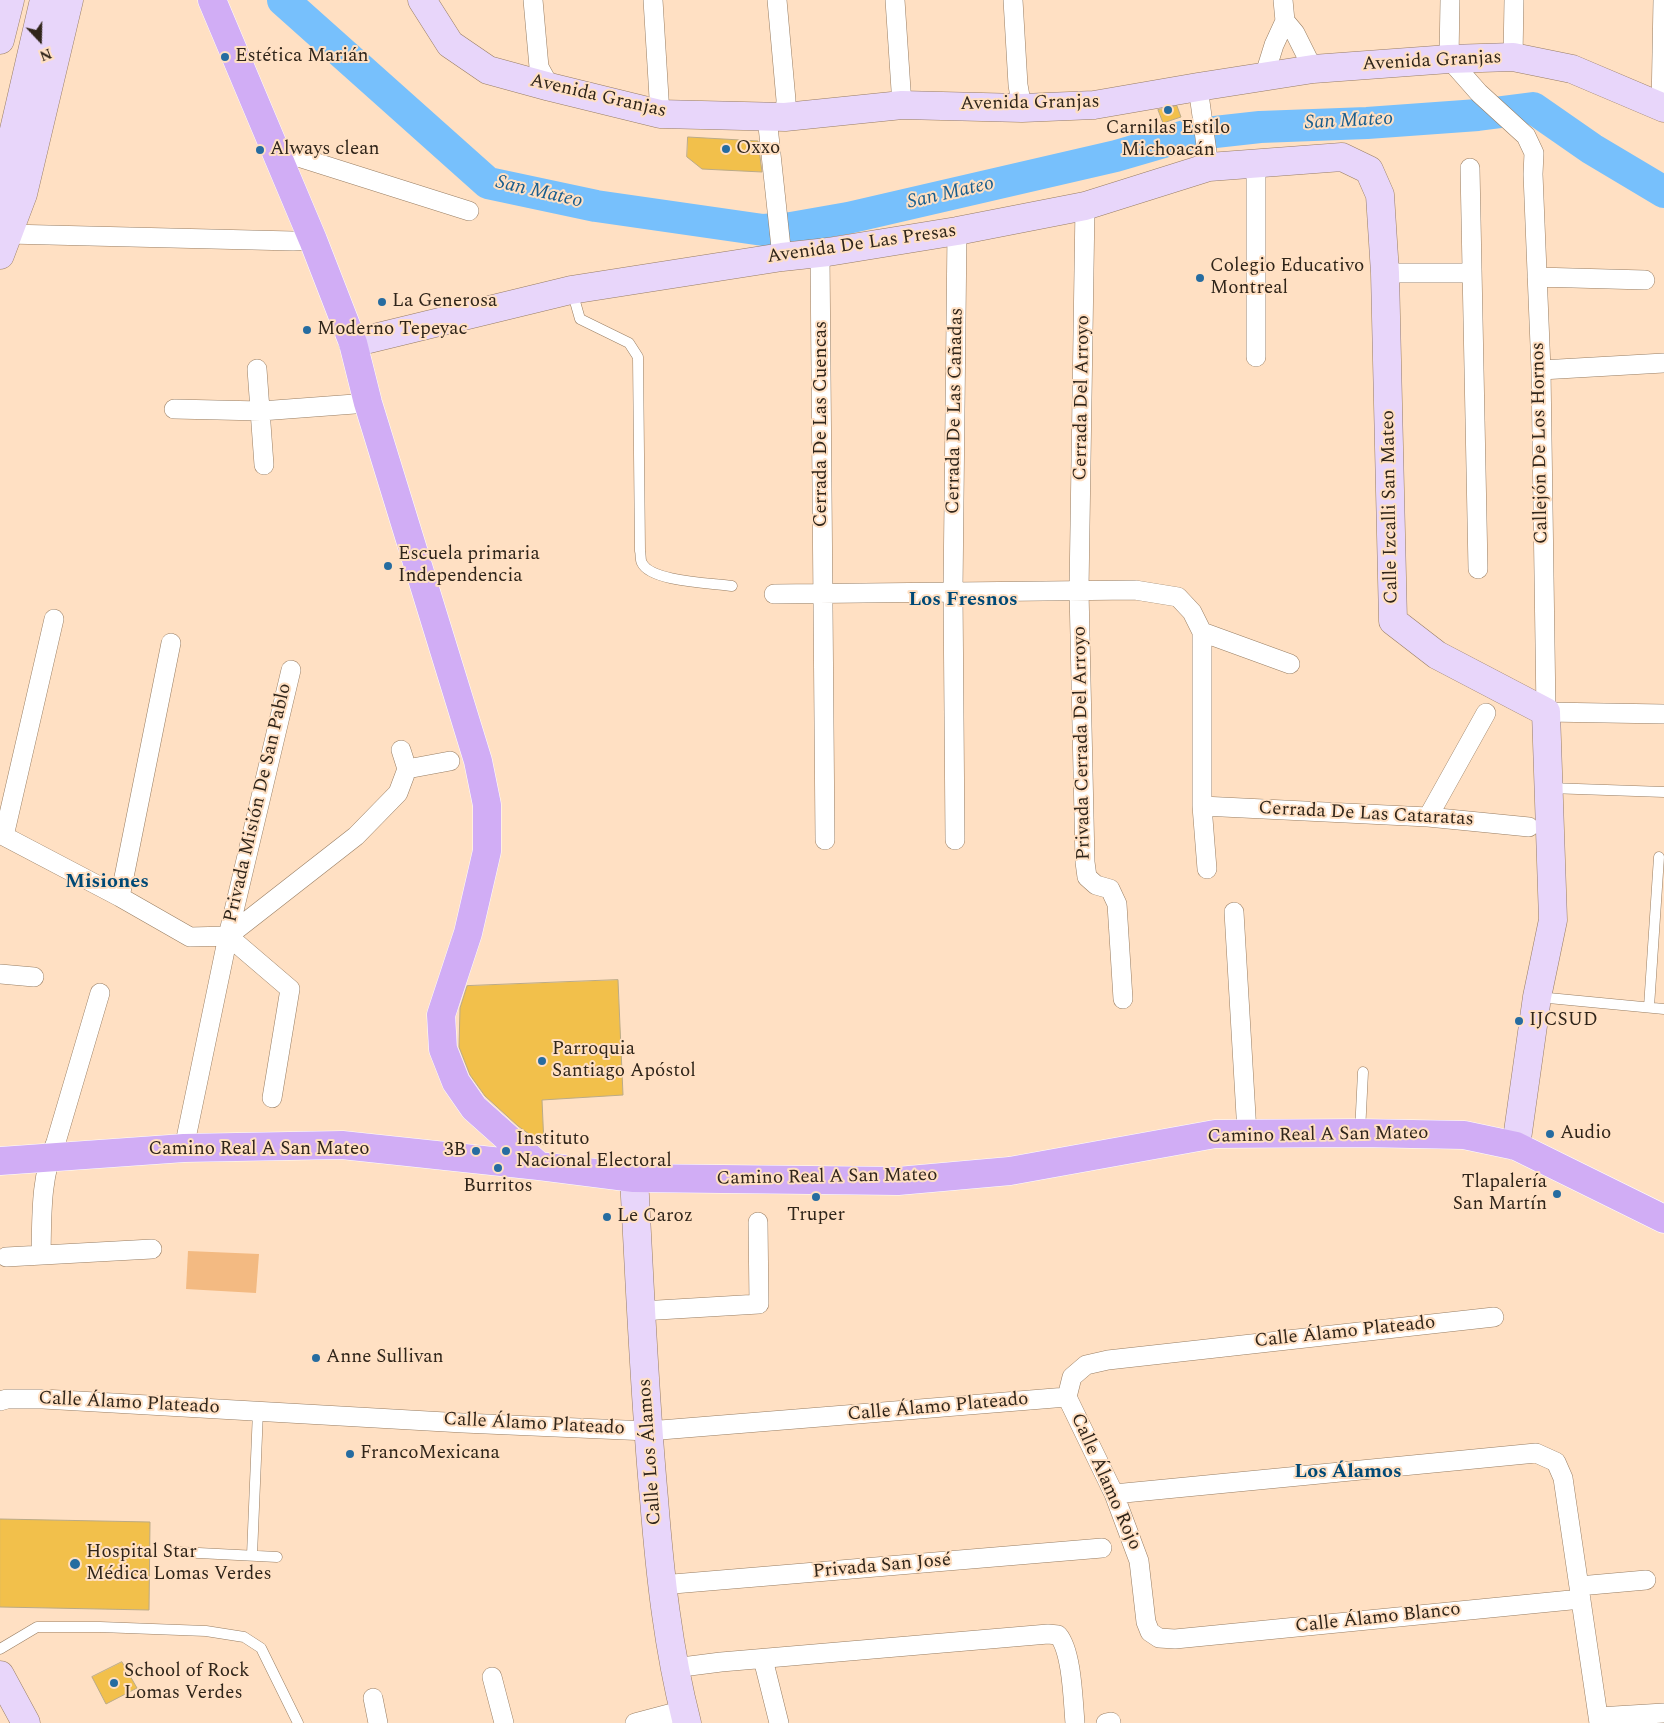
<!DOCTYPE html>
<meta charset="utf-8">
<style>
body{margin:0}
#map{position:relative;width:1664px;height:1723px;overflow:hidden;background:#ffe0c3;font-family:Spectral,serif}
canvas{display:block}
.north{position:absolute;left:15px;top:15px;width:50px;height:50px;-webkit-text-stroke:4px #ffe0c3;paint-order:stroke;rotate:159deg;font-size:14px;font-weight:700;line-height:20px;text-align:center;color:#30251a}
.north::after{content:'';display:block;margin:auto;width:18px;height:22px;background:#30251a;clip-path:polygon(50% 0,100% 100%,50% 72%,0 100%)}
</style>
<div id="map">
<canvas width="1664" height="1723"></canvas>
<div class="north">N</div>
</div>
<script>
const context = document.querySelector('canvas').getContext('2d');
context.lineJoin = 'round';
function paint(path, color) { context.fillStyle = color; context.fill(path, 'evenodd'); }
function stroke(path, color, width, dash) { context.strokeStyle = color; context.lineWidth = width; context.lineCap = dash ? 'butt' : 'round'; context.setLineDash(dash || []); context.stroke(path); }
function drawText(font, color, halo, rows, align = 'center') {
  context.font = font + ' Spectral,serif'; context.lineWidth = 4; context.setLineDash([]); context.textBaseline = 'middle'; context.strokeStyle = halo; context.fillStyle = color; for (const [text, x, y, turn = 0] of rows) {
    context.save(); context.translate(x, y); context.rotate((+turn || 0) * Math.PI / 180); context.textAlign = isNaN(turn) ? turn : align; if (halo) context.strokeText(text, 0, 0); context.fillText(text, 0, 0); context.restore();
  }
}
const green = new Path2D(`
 M188,1251l71,3 -3,39 -70,-4z`);
const river = new Path2D(`
 M283,0l205,183 108,23 167,24 28,-2 57,-10 268,-62 72,-21 72,-8 107,-4 111,-8 55,-7 59,41 72,43`);
const building = new Path2D(`
 M1177,106l4,11 -18,6 -5,-13z
 M688,137l70,4 4,31 -60,-3 -15,-12z
 M618,980l5,115 -81,5 2,45 -26,-19 -33,-30 -15,-21 -11,-28 1,-39 7,-22z
 M0,1519l150,3 -1,88 -149,-3z
 M122,1662l15,26 -31,16 -14,-27z`);
const lane = new Path2D(`
 M572,291l8,28 49,24 9,14 2,194c1,3 0,9 2,12 9,19 71,20 90,23
 M1549,788l115,4
 M1538,997l126,12
 M1649,1007l10,-150
 M1360,1132l3,-60
 M179,1552l98,5
 M252,1555l6,-144
 M0,1649l37,-22h63l106,4 38,6 17,11 37,75`);
const street = new Path2D(`
 M533,0l6,67 11,20
 M653,0l7,114
 M777,0l9,100 -1,17
 M895,0l7,105
 M1013,0l5,85 4,23
 M1450,0l-1,59 30,34 47,43 8,17 -1,21 8,196 5,342 118,2
 M1285,21l10,12 18,36
 M1513,57l1,-57
 M1264,77l10,-32 11,-24 -2,-21
 M1198,87l11,80
 M1661,107l2,-107
 M767,117l15,140
 M276,150l193,61
 M1256,164v193
 M1470,168l8,401
 M1085,206l-6,384 6,272 2,15 9,8 14,4 7,15 6,95
 M8,234l285,7 20,-1
 M820,253l5,587
 M1385,273h87
 M1537,277l108,3
 M257,369l7,96
 M1541,370l123,-7
 M174,409l87,2 107,-8
 M774,594l361,-4 43,7 14,15 10,20v174l5,63
 M1202,632l88,32
 M401,750l6,19
 M1202,806l226,11 101,10
 M1428,817l58,-104
 M0,834l120,63 70,40 38,-1 128,-100 42,-43 9,-24 43,-8
 M4,836l50,-217
 M955,840l-2,-249 4,-360
 M120,897l51,-254
 M1234,912l13,221
 M228,936l62,53 -18,109
 M0,974l34,3
 M184,1148l44,-212 63,-266
 M41,1255c1,-38 -1,-77 15,-113l44,-149
 M6,1257l146,-8
 M641,1311l118,-7 -1,-82
 M1494,1317l-386,43 -22,5 -14,12 -5,20 47,97 25,67 7,61 4,10 9,6 16,1 406,-40
 M0,1401l7,-2h36l420,24 185,8 419,-34
 M1114,1494l422,-41 20,9 7,16 36,245
 M661,1585l441,-37
 M1579,1586l67,-6
 M763,1659l16,64
 M674,1668l47,-6 327,-28 10,1c14,16 15,65 17,88
 M492,1677l12,46
 M373,1698l5,25
 M1598,1717l66,-4
 M635,1723l49,-13
 M1106,1723l5,-1`);
const secondary = new Path2D(`
 M422,0l28,44 38,26 62,17 110,27 125,3 117,-12 120,3 72,-3 104,-18 115,-18 136,-10 64,-2 59,12 92,39
 M0,40l10,-40
 M1,229l3,-56 40,-173
 M0,255l23,-61 46,-194
 M353,343l218,-53 211,-33 46,-5 129,-21 128,-25 124,-39 133,-10 27,13 11,25 5,78 8,348 44,34 109,57 7,208 -16,77 -21,149
 M634,1178c6,107 10,214 20,321 6,75 14,150 33,224
 M0,1675l26,48`);
const primary = new Path2D(`
 M212,0l101,240 40,103 15,60 110,358 9,44v46l-19,82 -27,82 2,34 13,33 18,26 65,58
 M0,1161l184,-13 158,-3 197,21 95,12 264,3 112,-10 205,-37 145,-1 104,2 52,11 148,73`);
const markers = [
 [225,57,5,"#266ca0"],
 [1168,110,5,"#266ca0"],
 [726,149,5,"#266ca0"],
 [260,150,5,"#266ca0"],
 [1200,278,5,"#266ca0"],
 [382,302,5,"#266ca0"],
 [307,330,5,"#266ca0"],
 [388,566,5,"#266ca0"],
 [1519,1021,5,"#266ca0"],
 [542,1061,5,"#266ca0"],
 [1550,1134,5,"#266ca0"],
 [476,1151,5,"#266ca0"],
 [506,1151,5,"#266ca0"],
 [498,1168,5,"#266ca0"],
 [1557,1194,5,"#266ca0"],
 [816,1197,5,"#266ca0"],
 [607,1217,5,"#266ca0"],
 [316,1358,5,"#266ca0"],
 [350,1454,5,"#266ca0"],
 [75,1564,6,"#266ca0"],
 [114,1683,5,"#266ca0"]
];
const poiNames = [
 ["Estética Marián",235,57],
 ["Carnilas Estilo",1168,129,"center"],
 ["Michoacán",1168,151,"center"],
 ["Oxxo",736,149],
 ["Always clean",270,150],
 ["Colegio Educativo",1210,267],
 ["Montreal",1210,289],
 ["La Generosa",392,302],
 ["Moderno Tepeyac",317,330],
 ["Escuela primaria",398,555],
 ["Independencia",398,577],
 ["IJCSUD",1529,1021],
 ["Parroquia",552,1050],
 ["Santiago Apóstol",552,1072],
 ["Audio",1560,1134],
 ["Instituto",516,1140],
 ["Nacional Electoral",516,1162],
 ["3B",466,1151,"right"],
 ["Tlapalería",1547,1183,"right"],
 ["San Martín",1547,1205,"right"],
 ["Burritos",498,1187,"center"],
 ["Truper",816,1216,"center"],
 ["Le Caroz",617,1217],
 ["Anne Sullivan",326,1358],
 ["FrancoMexicana",360,1454],
 ["Hospital Star",86,1553],
 ["Médica Lomas Verdes",86,1575],
 ["School of Rock",124,1672],
 ["Lomas Verdes",124,1694]
];
const streetNames = [
 ["Avenida Granjas",1432,62,-3],
 ["Avenida Granjas",598,97,13],
 ["Avenida Granjas",1030,104,-1],
 ["Avenida De Las Presas",862,245,-8],
 ["Cerrada Del Arroyo",1083,398,-89],
 ["Cerrada De Las Cañadas",956,411,-89],
 ["Cerrada De Las Cuencas",822,424,-90],
 ["Callejón De Los Hornos",1541,443,-91],
 ["Calle Izcalli San Mateo",1391,507,-91],
 ["Privada Cerrada Del Arroyo",1083,743,-91],
 ["Privada Misión De San Pablo",259,803,-77],
 ["Cerrada De Las Cataratas",1366,815,3],
 ["Camino Real A San Mateo",1318,1136,-1],
 ["Camino Real A San Mateo",259,1150],
 ["Camino Real A San Mateo",827,1178,-1],
 ["Calle Álamo Plateado",1345,1333,-6],
 ["Calle Álamo Plateado",129,1404,3],
 ["Calle Álamo Plateado",938,1408,-5],
 ["Calle Álamo Plateado",534,1425,3],
 ["Calle Los Álamos",651,1452,-94],
 ["Calle Álamo Rojo",1105,1482,66],
 ["Privada San José",882,1567,-5],
 ["Calle Álamo Blanco",1378,1619,-6]
];
const waterNames = [
 ["San Mateo",1349,122,-3],
 ["San Mateo",539,193,13],
 ["San Mateo",951,194,-13]
];
const neighbourhoodNames = [
 ["Los Fresnos",963,601],
 ["Misiones",107,883],
 ["Los Álamos",1348,1473]
];
paint(green, '#f3ba82');
stroke(river, '#77c0fc', 32);
paint(building, '#f2c04b');
stroke(building, '#bbaa87', 1);
stroke(lane, '#987d62', 11);
stroke(street, '#987d62', 20);
stroke(secondary, '#987d62', 29);
stroke(primary, '#fff', 29);
stroke(lane, '#fff', 10);
stroke(street, '#fff', 19);
stroke(secondary, '#e8d6fa', 28);
stroke(primary, '#d1adf5', 28);
for (const [x, y, r, color] of markers) { const dot = new Path2D(); dot.arc(x, y, r, 0, 2 * Math.PI); context.fillStyle = color; context.fill(dot); stroke(dot, '#ffe0c3', 2); }
drawText('19px', '#30251a', '#ffe0c3', poiNames, 'left');
drawText('19px', '#30251a', '#ffe0c3', streetNames);
drawText('italic 20px', '#175c8d', '#ffe0c3', waterNames);
drawText('bold 20px', '#004976', '#ffe0c3', neighbourhoodNames);
</script>
